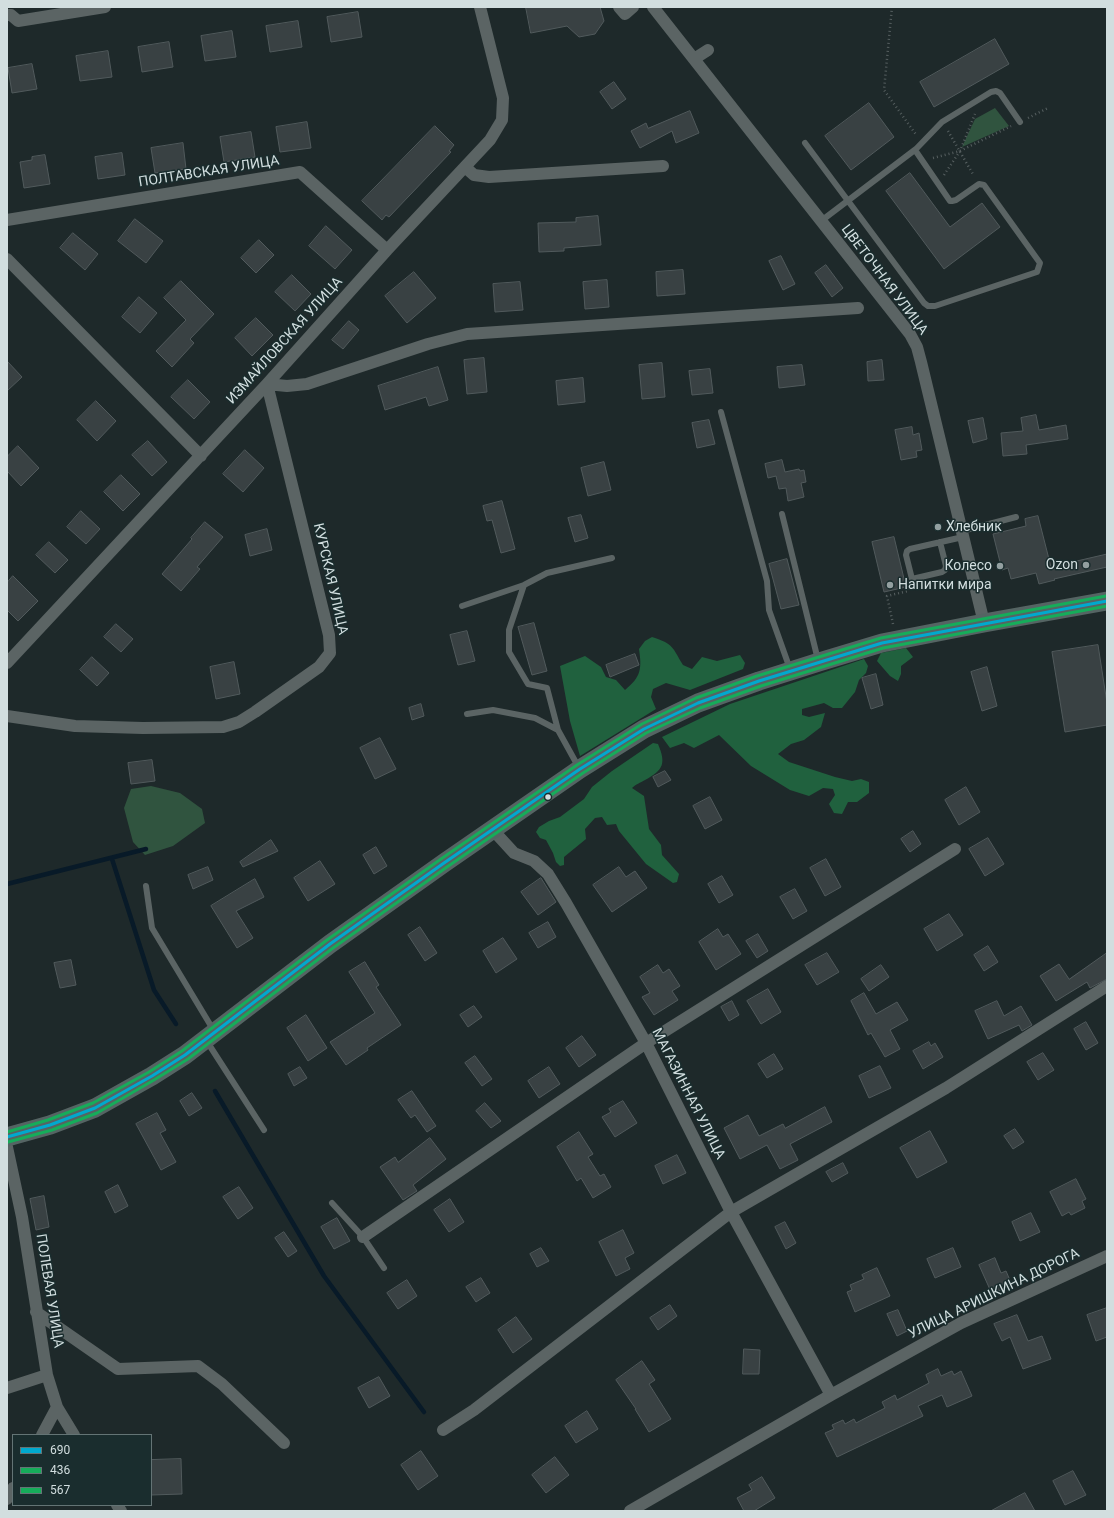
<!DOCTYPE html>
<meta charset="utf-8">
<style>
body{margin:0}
#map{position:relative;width:1114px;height:1518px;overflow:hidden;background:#1e292a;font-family:Roboto,sans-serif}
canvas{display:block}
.frame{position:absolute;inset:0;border:8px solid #d2dedf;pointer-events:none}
.legend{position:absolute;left:12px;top:1434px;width:140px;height:72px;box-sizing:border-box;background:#1a2d2e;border:1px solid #647475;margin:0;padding:5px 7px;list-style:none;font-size:12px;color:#d2dedf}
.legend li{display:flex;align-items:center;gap:8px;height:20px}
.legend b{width:20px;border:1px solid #647475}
</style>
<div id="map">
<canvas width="1114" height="1518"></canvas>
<div class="frame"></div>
<ul class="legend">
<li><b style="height:5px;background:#00a9ce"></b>690</li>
<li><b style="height:5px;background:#16ac5a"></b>436</li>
<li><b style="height:5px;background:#16ac5a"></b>567</li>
</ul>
</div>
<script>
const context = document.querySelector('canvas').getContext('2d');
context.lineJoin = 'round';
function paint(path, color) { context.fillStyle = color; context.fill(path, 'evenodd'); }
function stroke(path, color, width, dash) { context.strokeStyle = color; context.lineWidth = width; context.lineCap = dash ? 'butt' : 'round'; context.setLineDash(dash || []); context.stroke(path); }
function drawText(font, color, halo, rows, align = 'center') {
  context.font = font + ' Roboto,sans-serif'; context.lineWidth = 3; context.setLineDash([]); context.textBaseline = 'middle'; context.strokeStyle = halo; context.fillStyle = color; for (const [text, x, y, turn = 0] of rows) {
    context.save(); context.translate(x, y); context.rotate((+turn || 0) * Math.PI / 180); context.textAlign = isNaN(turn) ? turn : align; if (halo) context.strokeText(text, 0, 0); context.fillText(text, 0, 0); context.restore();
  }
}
const green = new Path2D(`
 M995,108l14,18 -47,21 13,-28z
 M151,786l29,7 22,16 3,14 -32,23 -28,9 -12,-13 -9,-34 7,-19z`);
const forest = new Path2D(`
 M652,637c22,7 20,10 31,28l9,4 10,-12 15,4 23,-6 5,8 -2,6 -53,21 -24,-7 -13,6 -2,8 5,12 -76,47 -10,-35 -10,-55 25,-10 16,11 5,10 10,3 9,10c16,-13 17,-21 14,-41l6,-8z
 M906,648l7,9 -12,9v8l-3,7 -8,-5 -13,-15 4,-8z
 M864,659l4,7 -2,7 -7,7 -4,12 -13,16h-9l-9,-5 -22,6v6l7,2 16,-4 -4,14 -17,13 -13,4 -13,10 11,8 46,15 17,4 9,-2 8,3v11l-12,9h-9l-6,12 -8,-1 -5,-9 6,-9 -2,-6 -10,-1 -14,8 -19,-6 -39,-24 -32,-31 -25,13 -10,-5 -14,5 -8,-11 68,-33z
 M653,743l5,1c8,19 6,26 -13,36 -5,3 -9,4 -13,8l12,8 5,33 12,16 1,10 17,19 -2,8 -4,1 -27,-19 -27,-33 -3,-7 -9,1 -5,-8 -7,1 -10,11 1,10 -22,18v8l-4,1 -4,-4 -3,-9 -7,-13 -6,-2 -4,-6 3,-5 10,-6 11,-4 24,-18 8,-12 20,-16z`);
const stream = new Path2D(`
 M112,859l42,131 22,34
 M7,884l139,-35
 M215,1091l109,185 100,136`);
const building = new Path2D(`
 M526,7h74l4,14 -9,13 -16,3 -12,-11 -36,7z
 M358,12l4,25 -31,5 -4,-25z
 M298,21l4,26 -32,5 -4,-26z
 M232,31l4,26 -31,4 -4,-25z
 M995,39l14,25 -75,43 -14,-25z
 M169,42l4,25 -31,5 -4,-25z
 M108,51l4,26 -32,4 -4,-25z
 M32,64l5,25 -25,4 -4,-25z
 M614,82l12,17 -14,10 -12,-17z
 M869,103l25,34 -43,33 -26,-34z
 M690,111l9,22 -23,10 -4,-12 -32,17 -9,-17 15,-8 2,5z
 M307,122l4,26 -31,4 -4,-25z
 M435,126l19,19 -5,6 2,1 -62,65 -3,-2 -4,5 -20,-19z
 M251,132l4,25 -31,5 -4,-25z
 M183,143l3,26 -31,4 -4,-25z
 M122,153l3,22 -27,4 -3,-22z
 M45,155l5,29 -26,4 -4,-26 12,-2v-3z
 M910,173l40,54 32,-24 18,24 -56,42 -58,-78z
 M598,216l3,29 -37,3v3l-25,1 -1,-29 38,-1v-4z
 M135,219l28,22 -17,22 -28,-22z
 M326,226l26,24 -17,19 -26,-23z
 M73,233l25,21 -13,16 -25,-22z
 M259,240l15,15 -18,18 -15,-15z
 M781,256l14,28 -12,6 -14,-29z
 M826,265l17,23 -11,9 -17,-24z
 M683,270l2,24 -28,2 -1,-24z
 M414,272l22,26 -29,25 -22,-27z
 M292,275l19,19 -16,17 -20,-19z
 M607,280l2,27 -24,2 -2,-27z
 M181,281l33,33 -24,25 4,4 -22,24 -16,-16 30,-31 -22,-22z
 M520,282l3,28 -28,2 -2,-28z
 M139,297l18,16 -17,20 -18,-16z
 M256,318l17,17 -21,21 -17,-18z
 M349,321l10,9 -16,19 -11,-9z
 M484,358l3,34 -20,2 -3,-34z
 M882,360l2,20 -16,1 -1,-19z
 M7,361l15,16 -15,14z
 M662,363l3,34 -23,2 -3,-34z
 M802,365l3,20 -26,3 -2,-21z
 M438,367l10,33 -19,6 -3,-9 -41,13 -7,-24z
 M710,369l3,24 -21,2 -3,-24z
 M583,378l2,24 -27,3 -2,-24z
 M188,380l22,22 -16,17 -23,-22z
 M96,401l20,20 -19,20 -20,-21z
 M1036,415l3,15 27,-5 2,14 -42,6 1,9 -24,2 -2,-23 22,-2 -2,-13z
 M983,418l4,21 -14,4 -5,-22z
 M709,420l6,24 -18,4 -5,-25z
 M912,427l1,8 6,-2 3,17 -6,1 1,6 -16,3 -6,-30z
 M148,441l19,21 -15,14 -20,-21z
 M18,446l21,22 -18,18 -14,-15v-14z
 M245,450l19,18 -21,24 -20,-18z
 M782,460l3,12 14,-3 1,2 4,-1 2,12 -5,1 3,14 -16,4 -2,-13 -7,1 -3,-13 -8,2 -3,-14z
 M604,462l7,28 -23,6 -7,-28z
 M121,475l19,19 -17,17 -19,-19z
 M502,501l13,48 -14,4 -9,-33 -5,1 -4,-15z
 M81,511l19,18 -14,15 -19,-17z
 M581,515l7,23 -13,4 -7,-24z
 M1038,516l13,51 56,-13v13l-53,12 1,1 -16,4 -3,-11 -25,6 -3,-11 -6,2 -9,-36 33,-8 -1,-7z
 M205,522l18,15 -26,30 3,2 -19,22 -19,-17 30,-35 -1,-1z
 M267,529l5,21 -22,6 -5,-21z
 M894,537l12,50 -22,5 -12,-50z
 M49,542l19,18 -13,13 -19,-18z
 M787,559l12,46 -18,4 -12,-45z
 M13,576l25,25 -20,20 -11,-11v-27z
 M534,623l13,48 -15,4 -14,-48z
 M116,624l17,15 -12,13 -17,-15z
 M467,631l8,30 -17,4 -8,-30z
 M1098,645l9,58v22l-42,7 -13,-80z
 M635,654l4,11 -29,12 -4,-12z
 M92,657l17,16 -12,13 -17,-16z
 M234,662l6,32 -24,5 -6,-32z
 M987,667l10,39 -15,5 -11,-39z
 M876,674l7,31 -12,4 -9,-31z
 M421,704l3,12 -12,4 -3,-12z
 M380,738l16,31 -21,10 -15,-31z
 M152,760l3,21 -24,3 -3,-21z
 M665,771l6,9 -13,7 -5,-10z
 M966,787l14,25 -21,13 -14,-25z
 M710,797l12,23 -17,9 -12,-23z
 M913,831l8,13 -11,8 -9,-13z
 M988,838l16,26 -19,12 -16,-27z
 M271,840l7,11 -35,16 -3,-5z
 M376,847l11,19 -13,8 -11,-19z
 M826,859l15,28 -16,9 -15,-28z
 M320,861l15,23 -27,17 -14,-23z
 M208,867l5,13 -20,9 -5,-14z
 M619,867l7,10 9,-6 12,17 -35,24 -19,-27z
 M722,876l11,19 -14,8 -11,-19z
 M541,878l15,24 -18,13 -17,-23z
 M255,879l9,18 -28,14 17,27 -16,10 -26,-42z
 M795,889l12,22 -14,8 -13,-22z
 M949,914l14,21 -26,16 -13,-22z
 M548,922l8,15 -18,11 -9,-15z
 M420,927l17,26 -12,8 -17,-26z
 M718,929l5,8 5,-3 13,20 -25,16 -17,-28z
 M758,934l10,17 -11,7 -11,-17z
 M503,938l14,21 -21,14 -13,-22z
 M988,946l10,16 -14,9 -10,-16z
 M827,953l12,19 -22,13 -12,-20z
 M1107,953v26l-17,9 -3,-6 -31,19 -16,-25 19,-12 10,15z
 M71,960l5,25 -16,3 -6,-25z
 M365,962l14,23 -3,2 25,38 -34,23 1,2 -22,15 -16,-23 45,-29 -26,-41z
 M658,965l5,8 6,-4 11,17 -8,5 6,9 -24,15 -12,-18 8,-4 -10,-16z
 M881,965l8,12 -20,14 -8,-12z
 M768,989l13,23 -20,12 -14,-23z
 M864,993l12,21 21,-12 11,18 -18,10 10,19 -15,8 -14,-24 -3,2 -17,-34z
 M732,1001l7,14 -10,6 -8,-14z
 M997,1001l7,15 17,-10 11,19 -10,6 -3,-6 -31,14 -13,-28z
 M474,1006l8,11 -14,10 -8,-12z
 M306,1015l21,33 -19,13 -21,-33z
 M1086,1022l12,21 -12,7 -12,-21z
 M582,1036l14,19 -17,12 -13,-19z
 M929,1042l2,4 4,-3 8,14 -20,12 -10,-18z
 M1043,1053l11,17 -16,10 -11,-18z
 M774,1054l9,15 -16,9 -9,-14z
 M475,1056l17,23 -10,7 -17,-23z
 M880,1066l11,22 -22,10 -10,-22z
 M300,1067l7,11 -13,8 -6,-12z
 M549,1067l11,17 -21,14 -11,-17z
 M412,1091l24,35 -9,6 -12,-17 -4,3 -13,-18z
 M192,1093l10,15 -13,8 -9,-15z
 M623,1101l14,22 -22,14 -13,-20 9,-5 -2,-3z
 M485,1103l16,18 -10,7 -15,-17z
 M825,1107l7,15 -42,22 8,16 -18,9 -13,-24 -27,14 -16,-31 24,-13 11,21 24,-12 2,4z
 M157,1113l9,17 -6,3 16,29 -15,8 -25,-46z
 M1015,1129l9,13 -11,7 -9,-13z
 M930,1131l17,31 -30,16 -17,-30z
 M579,1132l14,22 -5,3 12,19 4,-2 7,13 -18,11 -12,-20 -4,3 -20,-34z
 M430,1138l16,21 -33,26 4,6 -14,9 -23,-33 15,-10 3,5z
 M677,1155l9,18 -23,11 -8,-18z
 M843,1163l5,10 -16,9 -6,-10z
 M1076,1179l10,20 -4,2 3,7 -14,7 -2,-3 -7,4 -12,-24z
 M118,1185l10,21 -13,7 -10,-21z
 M239,1187l14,21 -15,11 -15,-22z
 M44,1196l5,31 -13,3 -6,-31z
 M450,1199l14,23 -15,10 -15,-22z
 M1031,1213l9,19 -20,9 -8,-19z
 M337,1218l13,23 -16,8 -13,-22z
 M785,1222l11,21 -10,6 -11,-22z
 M623,1230l11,23 -9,5 5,11 -14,7 -17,-34z
 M284,1232l13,19 -9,6 -13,-19z
 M541,1248l8,13 -12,6 -7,-13z
 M953,1248l8,19 -26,11 -8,-19z
 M995,1258l6,15 5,-2 6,14 -20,9 -13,-29z
 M877,1268l13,28 -35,16 -8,-20 5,-2 -2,-5 14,-6 -2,-4z
 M481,1278l9,15 -14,9 -10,-15z
 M407,1280l10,16 -19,13 -11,-16z
 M670,1305l7,11 -19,14 -8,-12z
 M1107,1308v29l-11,4 -9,-26z
 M898,1310l9,21 -10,5 -10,-22z
 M1017,1315l11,26 14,-5 9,23 -28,10 -13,-32 -8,4 -8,-17z
 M516,1317l16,22 -19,14 -15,-23z
 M744,1349l16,1 -1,24h-16z
 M642,1361l13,19 -6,4 22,35 -22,13 -14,-23h1l-20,-29z
 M938,1369l3,7 11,-5 2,4 7,-4 11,25 -25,11 -5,-12 -24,11 5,10 -86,41 -12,-24 9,-4 -2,-4 11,-5 2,4 9,-5 2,4 29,-15 -3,-6 13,-7 2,5 32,-17 -3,-8z
 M379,1377l11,19 -21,12 -11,-20z
 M587,1411l11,18 -22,14 -11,-17z
 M421,1451l17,25 -20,14 -17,-25z
 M555,1457l14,18 -23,18 -14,-18z
 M181,1459l1,35 -31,1v-35z
 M1073,1471l13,24 -21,10 -12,-24z
 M762,1477l13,21 -21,13h-10l-7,-13 15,-8 -3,-5z
 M1025,1493l10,18h-44z`);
const path = new Path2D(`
 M892,7l-8,83 33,46
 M1028,118l20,-10
 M948,131l26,45
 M933,158l27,-7 51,-25
 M944,175l16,-24 15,-37
 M893,624l-6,-28 21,-5 1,-4`);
const lane = new Path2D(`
 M805,143l119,160 4,3h7l102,-34 3,-9 -56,-78 -5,-1 -23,16 -4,1h-2l-35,-51
 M821,221l95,-72 26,-27 49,-30 5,-1 4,2 20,29
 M721,412l46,169 2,29 21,59
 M782,514l36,146
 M962,531l54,-14
 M940,542l6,24 -1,4 -3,2 -30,7 -6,-24 1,-4 3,-2 53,-12
 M524,585l-15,45v22l19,32 19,4 11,42
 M462,606l62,-21 23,-12 65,-15
 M467,714l26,-4 42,8 23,12 21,38
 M146,886l6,42 62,103
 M206,1040l58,90
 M332,1203l31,34 21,31`);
const street = new Path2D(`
 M619,7l6,7 8,-7
 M653,7l257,327 7,13 4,15 63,261
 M7,15h4l7,6 87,-14
 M694,59l14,-9
 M465,167l9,8 15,2 174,-11
 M7,220l293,-48 87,78
 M7,259l194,197
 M7,663l260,-279 120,-134 103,-110 12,-20 1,-22 -23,-91
 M7,716l68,10 68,2 80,-1 16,-5 16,-10 64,-45 11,-14 -1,-18 -62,-251 20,2 20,-2 121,-40 39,-10 391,-26
 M492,829l22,24 20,8 14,13 18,29 80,140 85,169 100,183
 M7,1147l15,70 25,158 10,32 -15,28
 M363,1237l283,-194 309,-194
 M36,1312l82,57 80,-3 24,18 62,59
 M7,1388l40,-13
 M57,1407l17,28
 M443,1430l31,-20 257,-198 215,-124 161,-102
 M7,1499l6,-11
 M117,1505l4,6
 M630,1511l201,-116 130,-72 146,-67`);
const primary = new Path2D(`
 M7,1137l43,-12 45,-17 57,-32 33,-21 145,-111 114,-81 136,-94 64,-40 54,-26 61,-22 60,-19 63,-19 102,-20 123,-22`);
const bus1 = new Path2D(`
 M7,1137l43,-12 45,-17 57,-32 33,-21 145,-111 114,-81 136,-94 64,-40 54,-26 61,-22 123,-38 225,-42`);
const bus2 = new Path2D(`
 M8,1142l44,-12 45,-17 57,-33 34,-21 145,-111 114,-81 136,-94 63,-40 54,-25 61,-22 122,-38 224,-42`);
const bus3 = new Path2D(`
 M7,1132l41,-12 45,-17 56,-31 33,-21 145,-111 114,-81 136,-94 65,-41 54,-26 61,-22 124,-38 225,-42`);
const markers = [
 [938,527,4,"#939fa0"],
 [1086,565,4,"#939fa0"],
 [1000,566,4,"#939fa0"],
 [890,585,4,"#939fa0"],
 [548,797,3.5,"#d2dedf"]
];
const streetNames = [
 ["ПОЛТАВСКАЯ УЛИЦА",209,172,-9],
 ["ЦВЕТОЧНАЯ УЛИЦА",884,280,53],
 ["ИЗМАЙЛОВСКАЯ УЛИЦА",285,341,-48],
 ["КУРСКАЯ УЛИЦА",330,579,77],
 ["МАГАЗИННАЯ УЛИЦА",688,1094,63],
 ["ПОЛЕВАЯ УЛИЦА",49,1291,81],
 ["УЛИЦА АРИШКИНА ДОРОГА",994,1294,-26]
];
const poiNames = [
 ["Хлебник",946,527],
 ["Ozon",1078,565,"right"],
 ["Колесо",992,566,"right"],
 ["Напитки мира",898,585]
];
paint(green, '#30543f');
paint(forest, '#20613e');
stroke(stream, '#081a28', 4.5);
paint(building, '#394143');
stroke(building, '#515a5c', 1);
stroke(path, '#565f60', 2.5, [1, 3]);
stroke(lane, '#5b6464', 6);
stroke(street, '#5b6464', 12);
stroke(primary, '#556463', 19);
stroke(bus1, '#00a9ce', 3);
stroke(bus2, '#16ac5a', 3);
stroke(bus3, '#16ac5a', 3);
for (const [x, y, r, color] of markers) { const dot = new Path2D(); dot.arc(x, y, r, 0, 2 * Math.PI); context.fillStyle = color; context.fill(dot); stroke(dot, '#1a2d2e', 1.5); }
drawText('14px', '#d2dedf', '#1a2d2e', streetNames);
drawText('14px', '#d2dedf', '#1a2d2e', poiNames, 'left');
</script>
